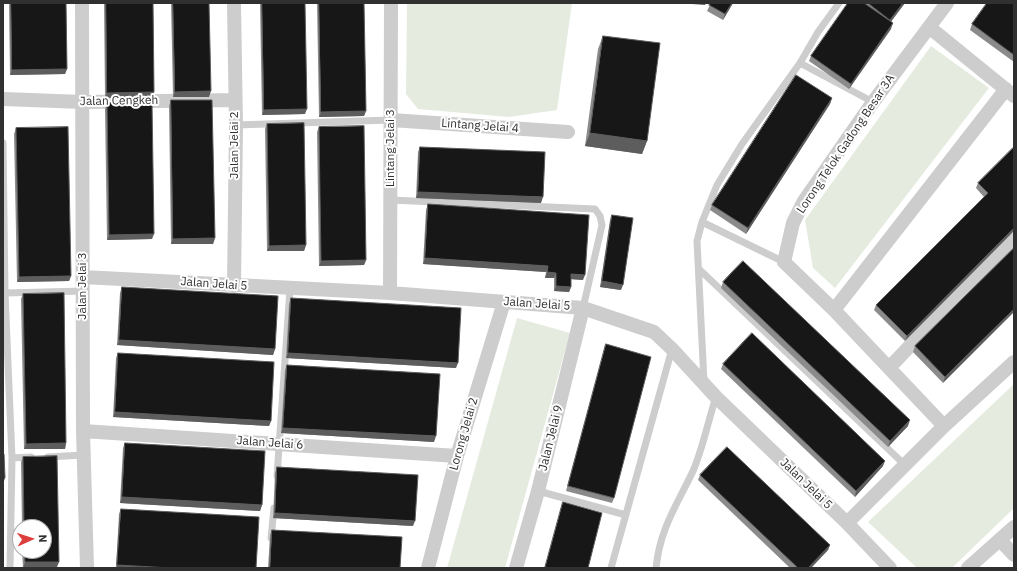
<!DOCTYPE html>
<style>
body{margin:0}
#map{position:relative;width:1017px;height:571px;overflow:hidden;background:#fff;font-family:"IBM Plex Sans",sans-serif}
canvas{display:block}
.frame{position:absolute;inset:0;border:4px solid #303030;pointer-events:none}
.north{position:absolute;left:12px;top:519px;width:40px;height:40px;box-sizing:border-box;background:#fff;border:1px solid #acacac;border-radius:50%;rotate:87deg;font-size:11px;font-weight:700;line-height:16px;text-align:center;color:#303030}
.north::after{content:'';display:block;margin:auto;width:14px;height:18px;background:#dc3e3c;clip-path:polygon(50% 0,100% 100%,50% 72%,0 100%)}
</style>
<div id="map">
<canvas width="1017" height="571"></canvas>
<div class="frame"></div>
<div class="north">N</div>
</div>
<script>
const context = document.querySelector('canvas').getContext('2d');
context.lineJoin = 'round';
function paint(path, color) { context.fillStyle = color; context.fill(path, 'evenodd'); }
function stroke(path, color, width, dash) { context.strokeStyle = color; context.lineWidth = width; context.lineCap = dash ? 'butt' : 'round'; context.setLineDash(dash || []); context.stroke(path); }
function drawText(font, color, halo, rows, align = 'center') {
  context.font = font + ' "IBM Plex Sans",sans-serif'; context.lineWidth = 4; context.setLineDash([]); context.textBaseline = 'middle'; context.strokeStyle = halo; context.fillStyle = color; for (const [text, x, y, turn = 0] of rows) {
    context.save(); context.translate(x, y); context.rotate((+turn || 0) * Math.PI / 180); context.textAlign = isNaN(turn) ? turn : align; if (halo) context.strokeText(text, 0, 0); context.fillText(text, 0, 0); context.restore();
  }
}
const green = new Path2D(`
 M407,3h165l-15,107 -48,7 -91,-8 -12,-15z
 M931,46l58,42 -154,200 -22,-20 -8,-48z
 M517,318l53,15 -65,235h-58z
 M1014,384v124l-62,60h-35l-49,-46z`);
const lane = new Path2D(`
 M800,63l73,39
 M236,125l155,-5
 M3,143l2,150 7,165 -2,110
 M390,200l205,9 5,7 2,9 -19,83
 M702,222l82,40
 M700,270l206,196
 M5,293l78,-2
 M704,382l-7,-141 5,-19 15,-37 25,-41 58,-81 18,-31 21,-29
 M48,457l35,-2
 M12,458l19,-1
 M277,476l13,-187
 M538,491l88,24
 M271,538l3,-30
 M611,568l61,-219
 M656,568c4,-40 21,-63 37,-97 10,-23 15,-50 23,-74`);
const street = new Path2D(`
 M82,3l1,428 4,137
 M929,27l85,69
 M3,99l80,3 152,-2
 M391,120l177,12
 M83,277l307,16 193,15 71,24 18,17 44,48 131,126 43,45
 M234,286l2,-161 -2,-122
 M390,293l1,-290
 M834,310l172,-221
 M889,368l54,-57 71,-71
 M944,426l-110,-116 -50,-48 9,-39 11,-22 69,-99 74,-99
 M83,431l374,25
 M847,523l97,-97 70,-64
 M1000,540l14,15
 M428,568l29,-112 47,-154
 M516,568l22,-77 45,-183
 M968,568l46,-41`);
const wall = new Path2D(`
 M9,3h57l1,66 -2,5 -55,1z
 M104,3h49l1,89 -2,5 -47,1z
 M171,3h38v94h-36z
 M260,3h45v111l-43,1z
 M317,3h47l2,108 -2,5 -45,1z
 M711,3h22l-10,17 -16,-9z
 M848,3h57l-14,19v7l-42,60 -40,-28 2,-5z
 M1014,3v59l-44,-32 2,-6z
 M603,36l44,105 -5,13 -57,-8 13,-97z
 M832,98l-2,6 -84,130 -36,-24 2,-5z
 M171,100l44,138 -2,6h-42l-2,-138z
 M107,103l45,136 -45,1 -2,-131z
 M267,124l39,121 -2,6h-37l-2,-122z
 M319,127l47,133 -2,5 -45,1 -2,-134z
 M16,128l55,148 -2,5 -52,1 -3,-148z
 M420,147l121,56 -125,-5 2,-46z
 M1014,149l-109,192 -31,-31 2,-5 108,-108 -8,-9 2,-5z
 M428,204l155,76 -12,-1v8l-2,5 -15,-1v-13h-9l1,-6 -123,-8 3,-54z
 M612,215l9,75 -21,-3 10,-67z
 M1014,248l-71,135 -30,-31 2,-6z
 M723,282l185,144 -20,21 -167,-159z
 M122,287l153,62 -2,6 -156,-10 3,-52z
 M23,294l43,149 -1,6h-41l-3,-150z
 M291,298l165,70 -170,-10 3,-54z
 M606,344l8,154 -2,5 -46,-12z
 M118,353l153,68 -2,5 -156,-9 3,-59z
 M723,364l160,102 -28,31 -134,-128z
 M287,365l147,77 -153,-9 4,-63z
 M125,443l137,62 -2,6 -140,-8 3,-55z
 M23,457l34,110 -34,1 -1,-17h22v-24h-22l-1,-65z
 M277,467l136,59 -140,-8 2,-45z
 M700,475l130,70 -2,5 -17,18h-21l-92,-88z
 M563,502l25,66h-43z
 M121,509l135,59h-140l3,-54z
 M272,530l128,38h-132l2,-33z`);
const shadedWall = new Path2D(`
 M679,3h27l-1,2z
 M732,3h1l-10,17 2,-6z
 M903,3h2l-17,22 2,-5z
 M893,23l-2,6 -42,60 2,-5z
 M67,69l-2,5 -55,1 2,-5z
 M211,91l-2,6h-36l2,-5z
 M154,92l-2,5 -47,1 2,-5z
 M832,98l-2,6 -84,130 2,-6z
 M307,109l-2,5 -43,1 2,-5z
 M366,111l-2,5 -45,1 2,-5z
 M590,133l57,8 -5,13 -57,-8z
 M418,192l125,5 -2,6 -125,-5z
 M1014,228v3l-109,110 2,-5z
 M154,234l-2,5 -45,1 2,-5z
 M215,238l-2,6h-42l2,-5z
 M306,245l-2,6h-37l2,-5z
 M425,258l123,8 -2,6 -123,-8z
 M366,260l-2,5 -45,1 2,-5z
 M547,272l9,1 -2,5h-9z
 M571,274l14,1 -2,5 -14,-1z
 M71,276l-2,5 -52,1 2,-5z
 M602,281l21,4 -2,5 -21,-3z
 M556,286l15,1 -2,5 -15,-1z
 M1014,309v3l-71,71 2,-6z
 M119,340l156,9 -2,6 -156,-10z
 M288,353l170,10 -2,5 -170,-10z
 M115,412l156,9 -2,5 -156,-9z
 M910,420l-2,6 -20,21 2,-6z
 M283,428l153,8 -2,6 -153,-9z
 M66,443l-1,6h-41l2,-5z
 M885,461l-2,5 -28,31 1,-6z
 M3,478h2l-2,6z
 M122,497l140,8 -2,6 -140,-8z
 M275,513l140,8 -2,5 -140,-8z
 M830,545l-2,5 -17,18h-3z
 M25,562h34l-2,5 -34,1z
 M117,565l54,3h-55z`);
const building = new Path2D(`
 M11,3h55l1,66 -55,1z
 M106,3h47l1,89 -47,1z
 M173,3h36l2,88 -36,1z
 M262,3h43l2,106 -43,1z
 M319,3h45l2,108 -45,1z
 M711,3h21l-7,11 -16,-9z
 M848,3h16l29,20 -42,61 -40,-28z
 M868,3h35l-13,17z
 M987,3h27v52l-42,-31z
 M603,36l57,7 -13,98 -57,-8z
 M796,75l36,23 -84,130 -36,-23z
 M171,100h41l3,138 -42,1z
 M152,102l2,132 -45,1 -2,-132z
 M304,123l2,122 -37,1 -2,-122z
 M364,126l2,134 -45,1 -2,-134z
 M68,127l3,149 -52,1 -3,-149z
 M420,147l125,5 -2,45 -125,-5z
 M1013,148l1,1v79l-107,108 -31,-31 112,-112 -10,-10z
 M428,204l161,11 -4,60 -14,-1v13l-15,-1v-13l-9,-1 1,-6 -123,-8z
 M612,215l21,3 -10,67 -21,-4z
 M1014,248v61l-69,68 -30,-31z
 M743,261l167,159 -20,21 -167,-159z
 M122,287l156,9 -3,53 -156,-9z
 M64,293l2,150 -40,1 -3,-150z
 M291,298l170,10 -3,55 -170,-10z
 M752,333l133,128 -29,30 -133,-127z
 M606,344l45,13 -37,141 -46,-12z
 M118,353l156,9 -3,59 -156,-9z
 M287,365l153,9 -4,62 -153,-8z
 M125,443l140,8 -3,54 -140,-8z
 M727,447l103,98 -22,23h-10l-98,-93z
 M3,454h1l1,24h-2z
 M57,456l2,106h-34l-1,-11h20v-24h-20l-1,-70z
 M277,467l141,8 -3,46 -140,-8z
 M563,502l39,11 -14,55h-43z
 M121,509l138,8 -3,51h-85l-54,-3z
 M272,530l130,7 -2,31h-130z`);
const streetNames = [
 ["Jalan Cengkeh",119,101,-1],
 ["Lintang Jelai 4",480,126,4],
 ["Lorong Telok Gadong Besar 3A",846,144,-56],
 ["Jalan Jelai 2",235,145,-90],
 ["Lintang Jelai 3",391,148,-90],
 ["Jalan Jelai 5",214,284,4],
 ["Jalan Jelai 3",83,286,-90],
 ["Jalan Jelai 5",537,304,4],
 ["Lorong Jelai 2",464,434,-74],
 ["Jalan Jelai 9",551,438,-76],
 ["Jalan Jelai 6",270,443,4],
 ["Jalan Jelai 5",806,484,44]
];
paint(green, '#e5ecdf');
stroke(lane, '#cdcdcd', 7);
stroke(street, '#cdcdcd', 14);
paint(wall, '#8b8b8b');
paint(shadedWall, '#5d5d5d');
paint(building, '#171717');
stroke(building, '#5d5d5d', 1);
drawText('12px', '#303030', '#fff', streetNames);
</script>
